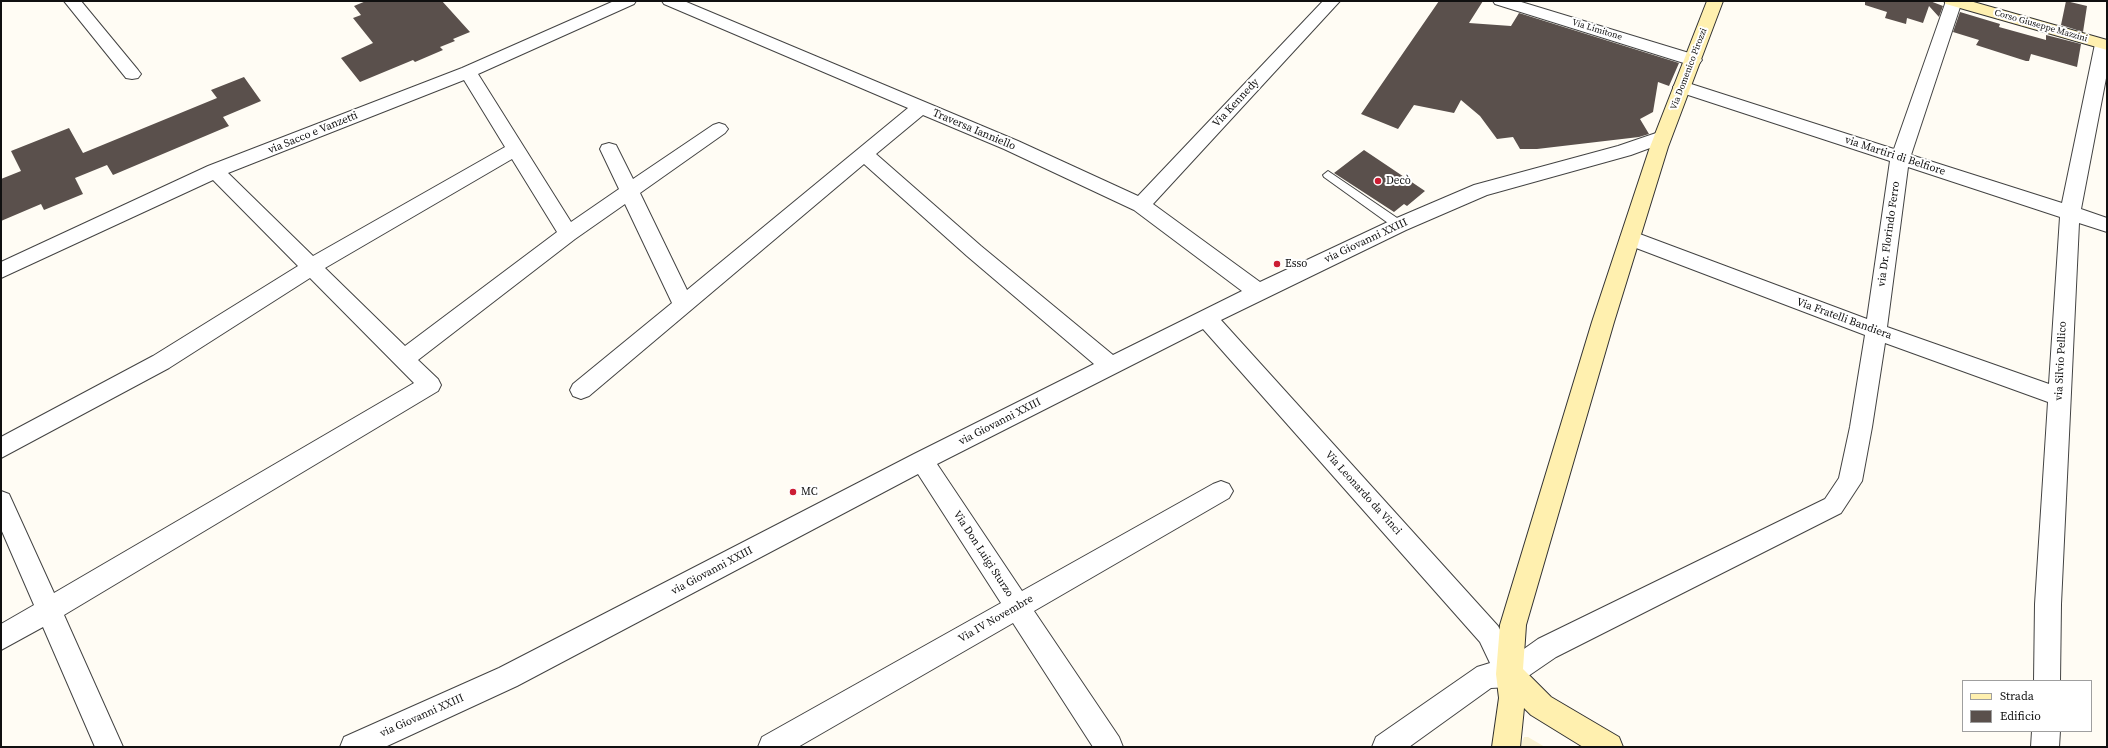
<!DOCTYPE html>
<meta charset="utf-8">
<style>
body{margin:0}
#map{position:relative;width:2108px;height:748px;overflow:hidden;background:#fffcf4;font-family:"Source Serif 4",serif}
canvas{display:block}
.frame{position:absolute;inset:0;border:2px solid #101010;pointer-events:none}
.legend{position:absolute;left:1962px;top:680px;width:130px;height:52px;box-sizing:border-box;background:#fff;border:1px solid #9f9f9f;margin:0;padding:5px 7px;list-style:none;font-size:12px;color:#101010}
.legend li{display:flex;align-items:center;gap:8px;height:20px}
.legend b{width:20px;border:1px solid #9f9f9f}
</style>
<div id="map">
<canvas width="2108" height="748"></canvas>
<div class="frame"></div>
<ul class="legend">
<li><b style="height:5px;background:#fff0af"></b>Strada</li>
<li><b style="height:11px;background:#5a504c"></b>Edificio</li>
</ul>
</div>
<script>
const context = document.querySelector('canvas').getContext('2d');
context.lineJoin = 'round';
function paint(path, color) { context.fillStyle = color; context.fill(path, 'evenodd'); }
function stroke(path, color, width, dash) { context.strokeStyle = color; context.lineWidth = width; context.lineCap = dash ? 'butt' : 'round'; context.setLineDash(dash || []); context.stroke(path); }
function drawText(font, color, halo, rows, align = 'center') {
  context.font = font + ' "Source Serif 4",serif'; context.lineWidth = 4; context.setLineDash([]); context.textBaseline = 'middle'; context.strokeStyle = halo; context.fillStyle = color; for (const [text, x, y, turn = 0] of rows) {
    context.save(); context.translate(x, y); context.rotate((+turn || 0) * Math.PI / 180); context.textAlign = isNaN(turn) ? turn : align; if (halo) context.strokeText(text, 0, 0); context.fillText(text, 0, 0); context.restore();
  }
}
const farmland = new Path2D(`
 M1524,737h4l17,10h-25z`);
const building = new Path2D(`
 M366,1h76l28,31 -17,7 2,2 -15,6 3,3 -28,12 -2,-2 -53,22 -19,-24 32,-15 -20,-25 8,-3 -7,-9z
 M1439,1h44l-14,22 42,3 8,-13 160,50 -10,23 -11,-4 -5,30 -13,7 9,15 -10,3 -102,12h-17l-7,-12 -16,2 -17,-23 -19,-16 -7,13 -40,-8 -16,24 -37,-15z
 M1865,1h65l13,5 -4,11 -10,-11 -6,17 -16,-5 -1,6 -21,-6 2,-6 -22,-7z
 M2066,1l21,5 -4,26 -22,-7z
 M1960,12l40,12 -1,3 47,13v-5l35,9 -4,23 -46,-13 -2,7h-3l-50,-16 3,-5 -26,-8z
 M244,77l17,24 -38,16 6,9 -116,49 -6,-10 -32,13 8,16 -39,16 -3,-6 -40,17v-42l20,-8 -10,-20 58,-23 14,25 134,-55 -6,-8z
 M1364,150l61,41 -18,15 -3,-2 -10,8 -60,-39z`);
const lane = new Path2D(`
 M1328,171l75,51 1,3 -1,3h-8l-71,-51 -1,-2z`);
const street = new Path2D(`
 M64,1h17l57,69 3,4 -3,4 -6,1 -6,-1z
 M614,1h22l-2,3 -156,70 93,148 48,-33 -19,-40 2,-4 7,-2 7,2 17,34 80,-54 6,-2 6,2 3,4 -3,4 -85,60 47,97 221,-182 -244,-104 -2,-3h22l334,140 120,55 185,-195h17l-187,203 107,78 132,-62 82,-35 144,-39 44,-15 7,2 2,4 -2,4 -38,14 -144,40 -81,35 -185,90 277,306 16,30 24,-17 287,-140 14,-21 11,-51 15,-92 -242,-92 -3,-5 3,-5 7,-2 7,2 230,86 23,-158 -214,-70 -3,-4 3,-4 6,-2 6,2 206,66 52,-148h16l-51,154 151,48 33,-159 3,-4h9v33l-26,136 26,9v14l-28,-9 -18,381 -1,77h-26l1,-77 13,-202 -163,-59 -13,84 -10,54 -21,32 -285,144 -38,26 -9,4 -18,1 -82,59h-37l4,-10 101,-70 13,-4 -10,-21 -277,-313 -266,135 85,127 191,-107 8,-3 8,3 4,7 -4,7 -195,113 85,126 4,10h-30l-80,-124 -215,124h-40l4,-10 239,-134 -83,-129 -401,212 -132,61h-45l4,-10 155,-69 415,-214 180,-90 -127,-108 -103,-92 -275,232 -8,3 -8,-3 -3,-6 3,-6 99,-81 -47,-99 -50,35 -157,121 20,19 3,6 -3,6 -374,224 59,132h-28l-52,-120 -42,23v-26l33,-19 -33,-76v-38l8,3 45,99 360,-210 -104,-105 -141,90 -168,90v-21l152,-81 145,-90 -85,-86 -212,98v-16l207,-96 254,-98zM464,80l41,67 -192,109 -85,-83zM923,115l81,34 130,61 108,81 -129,64 -132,-109 -105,-92zM512,159l45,73 -152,114 -80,-78zM1908,167l152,50 -11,167 -162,-57z
 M1493,1h25l181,55 3,4 -3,4 -6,1 -6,-1 -192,-60z
 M2032,731h28l-1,16h-28z`);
const secondary = new Path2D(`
 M1707,1h16l-55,146 -54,175 -88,303 -3,44 28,28 68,40 4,10h-40l-52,-32 -7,-7 -4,39h-28l7,-49 -3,-24 4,-49 92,-303 58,-175z
 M1944,1h26l137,39v10l-161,-46z`);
const markers = [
 [1378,181,4,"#cc1d33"],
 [1277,264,4,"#cc1d33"],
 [793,492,4,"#cc1d33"]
];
const farStreetnames = [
 ["Corso Giuseppe Mazzini",2041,26,16],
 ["Via Limitone",1597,30,17],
 ["Via Domenico Pirozzi",1689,69,-69]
];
const streetNames = [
 ["Via Kennedy",1236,103,-47],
 ["Traversa Ianniello",974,130,23],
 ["via Sacco e Vanzetti",313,133,-22],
 ["via Martiri di Belfiore",1895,156,18],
 ["via Dr. Florindo Ferro",1889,234,-82],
 ["via Giovanni XXIII",1366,241,-25],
 ["Via Fratelli Bandiera",1844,319,20],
 ["via Silvio Pellico",2061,361,-87],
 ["via Giovanni XXIII",1000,422,-27],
 ["Via Leonardo da Vinci",1363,493,48],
 ["Via Don Luigi Sturzo",983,554,57],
 ["via Giovanni XXIII",712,571,-28],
 ["Via IV Novembre",996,619,-30],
 ["via Giovanni XXIII",422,716,-24]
];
const poiNames = [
 ["Decò",1386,181],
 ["Esso",1285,264],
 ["MC",801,492]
];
paint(farmland, '#f8f1d1');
paint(building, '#5a504c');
stroke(lane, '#434343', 2);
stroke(street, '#434343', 2);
stroke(secondary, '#323232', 2);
paint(lane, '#fff');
paint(street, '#fff');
paint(secondary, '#fff0af');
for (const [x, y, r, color] of markers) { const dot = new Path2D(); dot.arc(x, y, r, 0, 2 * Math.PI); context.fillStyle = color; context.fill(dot); stroke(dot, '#fff', 1.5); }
drawText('9px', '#101010', '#fff', farStreetnames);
drawText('11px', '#101010', '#fff', streetNames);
drawText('11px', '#101010', '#fff', poiNames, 'left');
</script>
